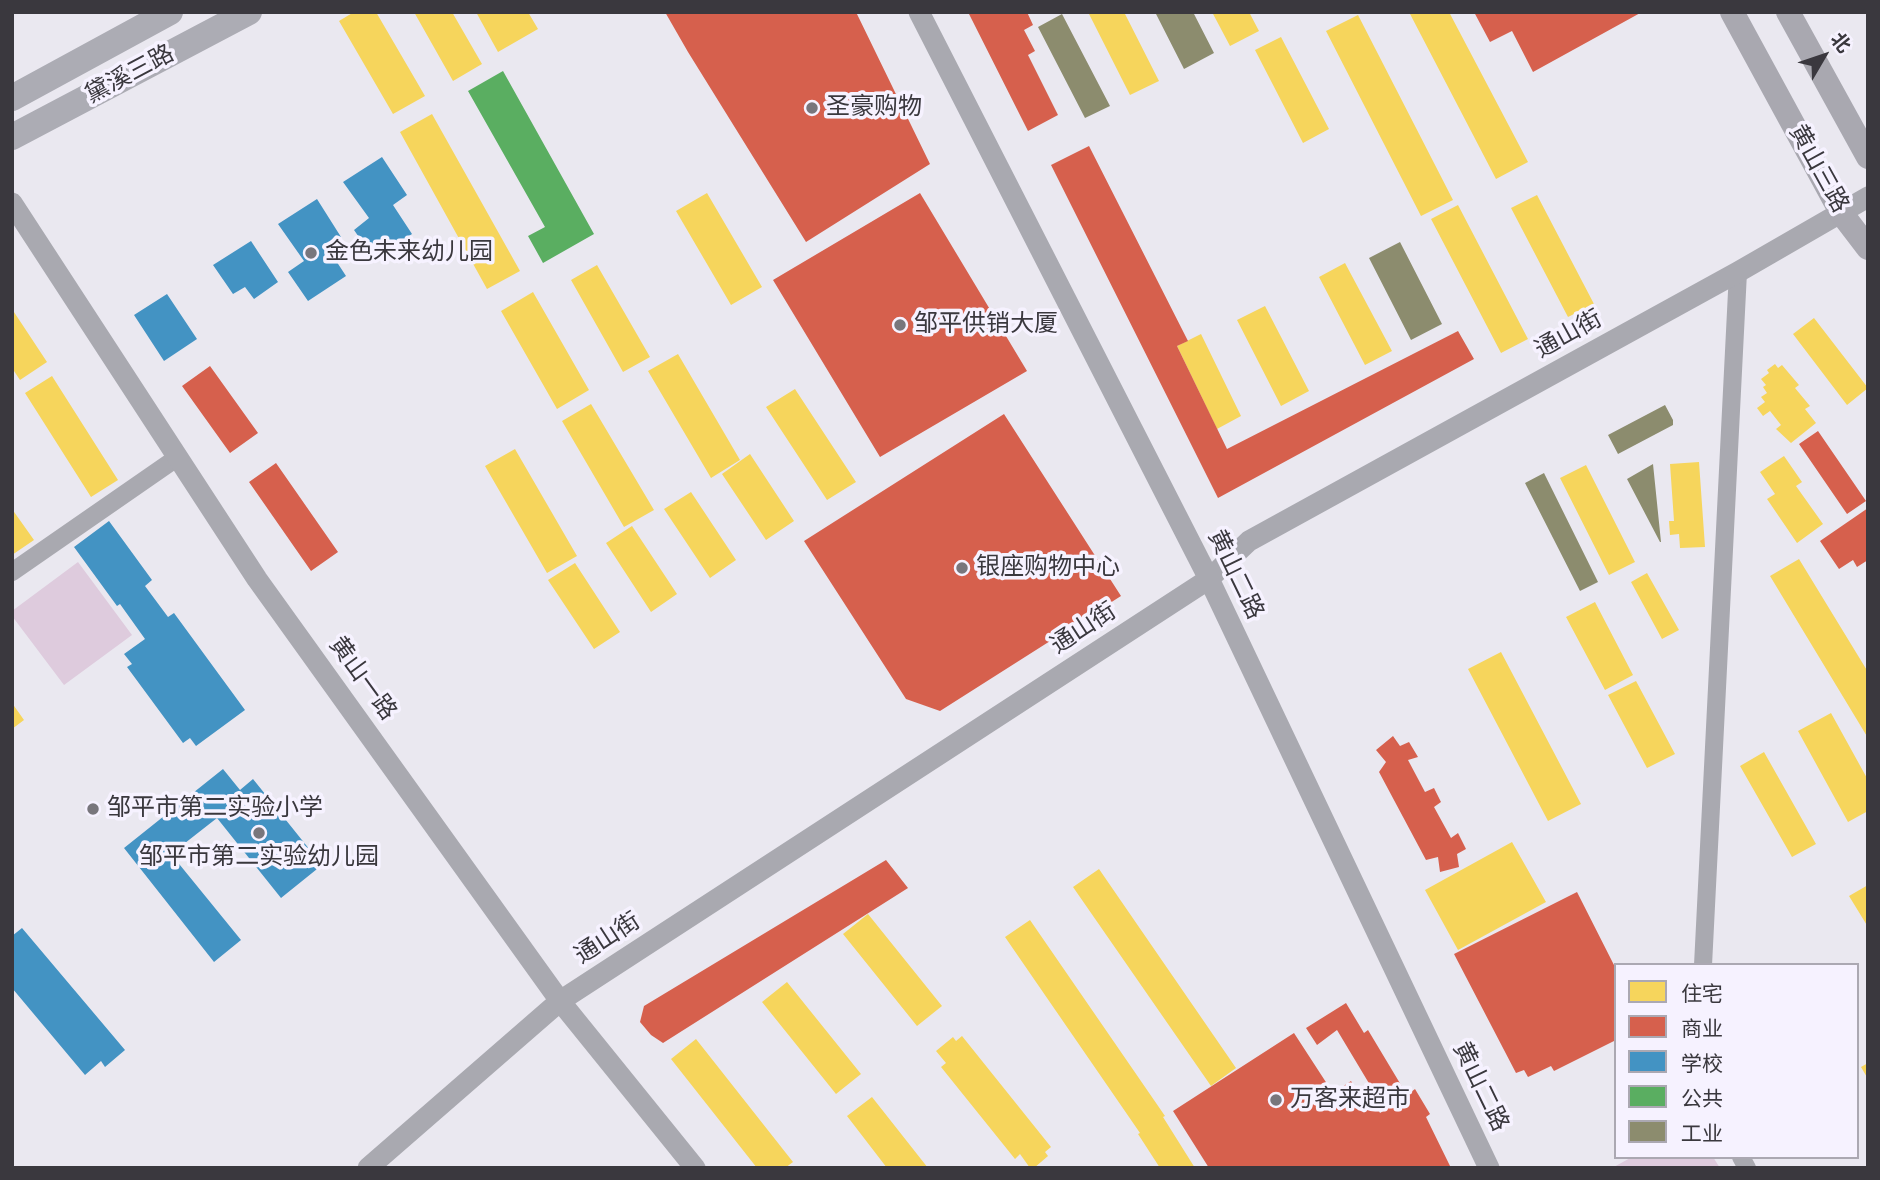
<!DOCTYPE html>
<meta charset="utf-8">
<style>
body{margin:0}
#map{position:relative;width:1880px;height:1180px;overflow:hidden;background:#eae8f0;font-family:"Varela Round","Noto Sans SC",sans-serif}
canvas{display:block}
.frame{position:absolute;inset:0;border:14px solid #3a383e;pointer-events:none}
.legend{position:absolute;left:1614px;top:963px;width:245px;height:196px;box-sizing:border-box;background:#f6f2ff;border:2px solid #aba8b2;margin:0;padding:9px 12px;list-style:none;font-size:21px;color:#3a383e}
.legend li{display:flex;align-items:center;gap:14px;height:35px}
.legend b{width:35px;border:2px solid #aba8b2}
.north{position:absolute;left:1789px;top:21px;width:70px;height:70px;-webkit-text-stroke:5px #f6f2ff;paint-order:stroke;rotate:51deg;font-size:19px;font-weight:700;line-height:28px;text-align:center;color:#3a383e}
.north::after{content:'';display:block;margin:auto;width:24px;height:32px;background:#3a383e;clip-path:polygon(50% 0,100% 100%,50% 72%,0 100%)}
</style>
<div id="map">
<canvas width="1880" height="1180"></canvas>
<div class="frame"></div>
<ul class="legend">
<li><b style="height:19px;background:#f6d55c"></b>住宅</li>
<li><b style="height:19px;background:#d6604d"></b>商业</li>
<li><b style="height:19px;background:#4393c3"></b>学校</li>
<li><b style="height:19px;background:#5aae61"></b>公共</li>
<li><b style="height:19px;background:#8c8c6e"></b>工业</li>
</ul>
<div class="north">北</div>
</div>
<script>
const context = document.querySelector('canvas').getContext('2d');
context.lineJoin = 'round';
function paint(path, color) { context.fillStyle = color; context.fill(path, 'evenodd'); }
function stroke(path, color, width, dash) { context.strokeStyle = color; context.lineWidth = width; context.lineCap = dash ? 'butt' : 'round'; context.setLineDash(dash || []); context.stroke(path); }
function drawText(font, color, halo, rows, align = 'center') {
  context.font = font + ' "Varela Round","Noto Sans SC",sans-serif'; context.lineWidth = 7; context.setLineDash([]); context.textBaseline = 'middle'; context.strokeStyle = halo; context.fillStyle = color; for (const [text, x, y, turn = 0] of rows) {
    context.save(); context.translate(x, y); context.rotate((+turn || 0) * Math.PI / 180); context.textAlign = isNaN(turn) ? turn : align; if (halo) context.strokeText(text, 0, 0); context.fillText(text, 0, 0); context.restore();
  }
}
const green = new Path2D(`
 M78,562l54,73 -68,50 -52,-69v-5z
 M1632,1157h81l7,11h-108z`);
const homes = new Path2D(`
 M354,12h22l49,84 -32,18 -54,-93z
 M414,12h38l30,52 -29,17z
 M476,12h52l10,17 -40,23z
 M1088,12h36l35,69 -29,14z
 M1212,12h37l10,19 -29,15z
 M1409,12h40l79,150 -32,17z
 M1358,15l95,185 -32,16 -95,-185z
 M1281,37l48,92 -26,14 -48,-93z
 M432,114l88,157 -33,18 -87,-157z
 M707,193l55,94 -31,18 -55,-94z
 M1537,195l57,109 -26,13 -57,-109z
 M1458,205l70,134 -27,14 -70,-134z
 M1345,263l47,88 -27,14 -46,-88z
 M597,265l53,92 -27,15 -52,-92z
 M533,292l56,98 -32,19 -56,-98z
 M1265,306l44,85 -28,15 -44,-86z
 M12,309l35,53 -27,18 -8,-12z
 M1814,318l54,70 -21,17 -54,-71z
 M1201,334l40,82 -24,13 -40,-83z
 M678,354l62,106 -29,18 -63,-107z
 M1775,364l3,4 4,-3 17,20 -4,3 15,18 -5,3 11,14 -25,20 -15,-14 5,-4 -11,-14 -7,5 -6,-8 8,-6 -4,-5 6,-4 -4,-6 3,-2 -5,-6 8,-6 -2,-3z
 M52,376l66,104 -27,17 -66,-104z
 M795,389l61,93 -29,18 -61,-93z
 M591,404l63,106 -30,17 -62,-106z
 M515,449l62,107 -30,17 -62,-107z
 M750,454l44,67 -28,19 -44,-66z
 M1784,456l18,26 -6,4 27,38 -26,19 -30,-44 8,-5 -15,-22z
 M1699,462l6,85 -25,1 -1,-14 -9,1 -1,-14h5l-4,-57z
 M1586,465l49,97 -26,13 -49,-97z
 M691,492l45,68 -26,18 -46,-69z
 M12,509l22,31 -22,15z
 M632,526l45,68 -26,18 -45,-69z
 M1799,559l69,113v66l-98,-162z
 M575,563l45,69 -26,17 -46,-69z
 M1647,573l32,57 -17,9 -31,-57z
 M1595,602l38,73 -28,15 -39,-73z
 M1501,652l80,152 -33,17 -80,-152z
 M1636,681l39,73 -28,14 -39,-73z
 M12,703l12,17 -12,9z
 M1831,713l37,67v31l-20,11 -50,-91z
 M1764,752l52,92 -24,13 -52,-91z
 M1512,842l34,60 -88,48 -33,-60z
 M1099,869l137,199 -25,18 -138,-199z
 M1868,885v42l-19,-31z
 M868,914l74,92 -25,20 -74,-92z
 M1030,920l135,196 -2,1 32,51h-35l-22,-34 2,-1 -135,-196z
 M787,982l74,92 -25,20 -74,-92z
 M962,1036l89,111 -6,5 3,4 -14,12h-4l-10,-14 -5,5 -74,-92 5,-4 -10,-12 17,-14 3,4z
 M696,1039l97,123 -8,6h-28l-86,-109z
 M1868,1063v16l-7,-12z
 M872,1097l56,71h-41l-40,-52z`);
const shops = new Path2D(`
 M665,12h191l74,152 -124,78 -118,-190z
 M968,12h59l6,13 -9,5 11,21 -7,4 30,60 -30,16z
 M1474,12h168l-109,60 -21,-41 -22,11z
 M1089,146l99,195 -11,5 50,103 231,-118 16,28 -256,139 -167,-333z
 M920,193l107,178 -147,86 -107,-177z
 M210,366l48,67 -28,20 -48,-67z
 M1004,414l117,182 -181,115 -34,-12 -102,-158z
 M1818,431l48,70 -19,13 -48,-70z
 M276,463l62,89 -27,19 -62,-89z
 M1868,508v52l-11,7 -4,-7 -14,9 -19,-28z
 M1393,736l7,10 9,-4 9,15 -10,3 17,32 9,-4 7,14 -7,5 17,31 7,-5 8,16 -9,5 2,13 -19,5 -2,-15 -12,3 -47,-88 7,-10 -10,-12z
 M886,860l22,28 -245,155 -12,-8 -11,-13 4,-16z
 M1577,892l39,77v71l-62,31 -3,-5 -23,11 -4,-7 -8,3 -62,-119z
 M1346,1003l18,30 4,-3 39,65 8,-6 15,25 -4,3 25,51h-242l-36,-57 121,-78 39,60 18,-12 17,28 8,-4 4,8 5,-3 -48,-80 -20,15 -11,-17z`);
const schools = new Path2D(`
 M382,157l25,38 -14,10 19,29 -38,25 -20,-29 15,-12 -26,-36z
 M317,199l24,38 -14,10 19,29 -38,25 -20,-29 16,-11 -26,-37z
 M251,241l27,41 -24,17 -9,-12 -12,7 -20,-29z
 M167,294l30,45 -33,22 -30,-46z
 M109,521l43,59 -7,6 23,31 6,-4 71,97 -49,36 -6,-8 -7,5 -56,-76 5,-3 -8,-10 21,-15 -25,-35 -3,2 -43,-59z
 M223,769l17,21 13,-11 69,86 -41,33 -64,-80 -46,36 70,86 -27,22 -90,-114z
 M22,928l103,122 -20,17 -4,-6 -16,14 -73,-87v-52z`);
const public = new Path2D(`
 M503,71l91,163 -51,29 -15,-27 17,-9 -77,-136z`);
const industry = new Path2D(`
 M1155,12h38l21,41 -30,16z
 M1062,14l48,92 -25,12 -47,-91z
 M1400,242l42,82 -31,16 -42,-82z
 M1665,405l8,15v5l-55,29 -10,-19z
 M1653,464l8,78h-1l-33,-63z
 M1544,473l54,109 -18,9 -55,-108z`);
const minor = new Path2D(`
 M12,572l166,-115
 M1703,965l35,-693
 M1741,1157l6,11`);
const tertiary = new Path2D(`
 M919,12l290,567 280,589
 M12,203l245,376 303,422 135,167
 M368,1168l192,-167 649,-422 40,-38 489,-269 130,-75`);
const secondary = new Path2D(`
 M1732,12l110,202 26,34
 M1788,12l80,145`);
const primary = new Path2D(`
 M12,98l158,-86
 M12,137l237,-125`);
const markers = [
 [812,108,7,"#78767c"],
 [311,253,7,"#78767c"],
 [900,325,7,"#78767c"],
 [962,568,7,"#78767c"],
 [93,809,7,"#78767c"],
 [259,833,7,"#78767c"],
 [1276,1100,7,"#78767c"]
];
const streetNames = [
 ["黛溪三路",130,75,-28],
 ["黄山三路",1818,169,61],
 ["通山街",1569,335,-29],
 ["黄山二路",1235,575,64],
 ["通山街",1084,629,-33],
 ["黄山一路",362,679,54],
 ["通山街",608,939,-33],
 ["黄山二路",1480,1087,64]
];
const poiNames = [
 ["圣豪购物",826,108],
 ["金色未来幼儿园",325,253],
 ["邹平供销大厦",914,325],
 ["银座购物中心",976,568],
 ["邹平市第二实验小学",107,809],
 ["邹平市第二实验幼儿园",259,858,"center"],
 ["万客来超市",1290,1100]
];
paint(green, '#decbdd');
paint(homes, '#f6d55c');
paint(shops, '#d6604d');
paint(schools, '#4393c3');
paint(public, '#5aae61');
paint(industry, '#8c8c6e');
stroke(minor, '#a9a9b0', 18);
stroke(tertiary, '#a9a9b0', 21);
stroke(secondary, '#a9a8b0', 24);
stroke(primary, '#acacb4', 26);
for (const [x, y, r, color] of markers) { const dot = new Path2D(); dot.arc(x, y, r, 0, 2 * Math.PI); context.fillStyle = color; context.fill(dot); stroke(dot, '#f6f2ff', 2.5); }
drawText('24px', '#3a383e', '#f6f2ff', streetNames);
drawText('24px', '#3a383e', '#f6f2ff', poiNames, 'left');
</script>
